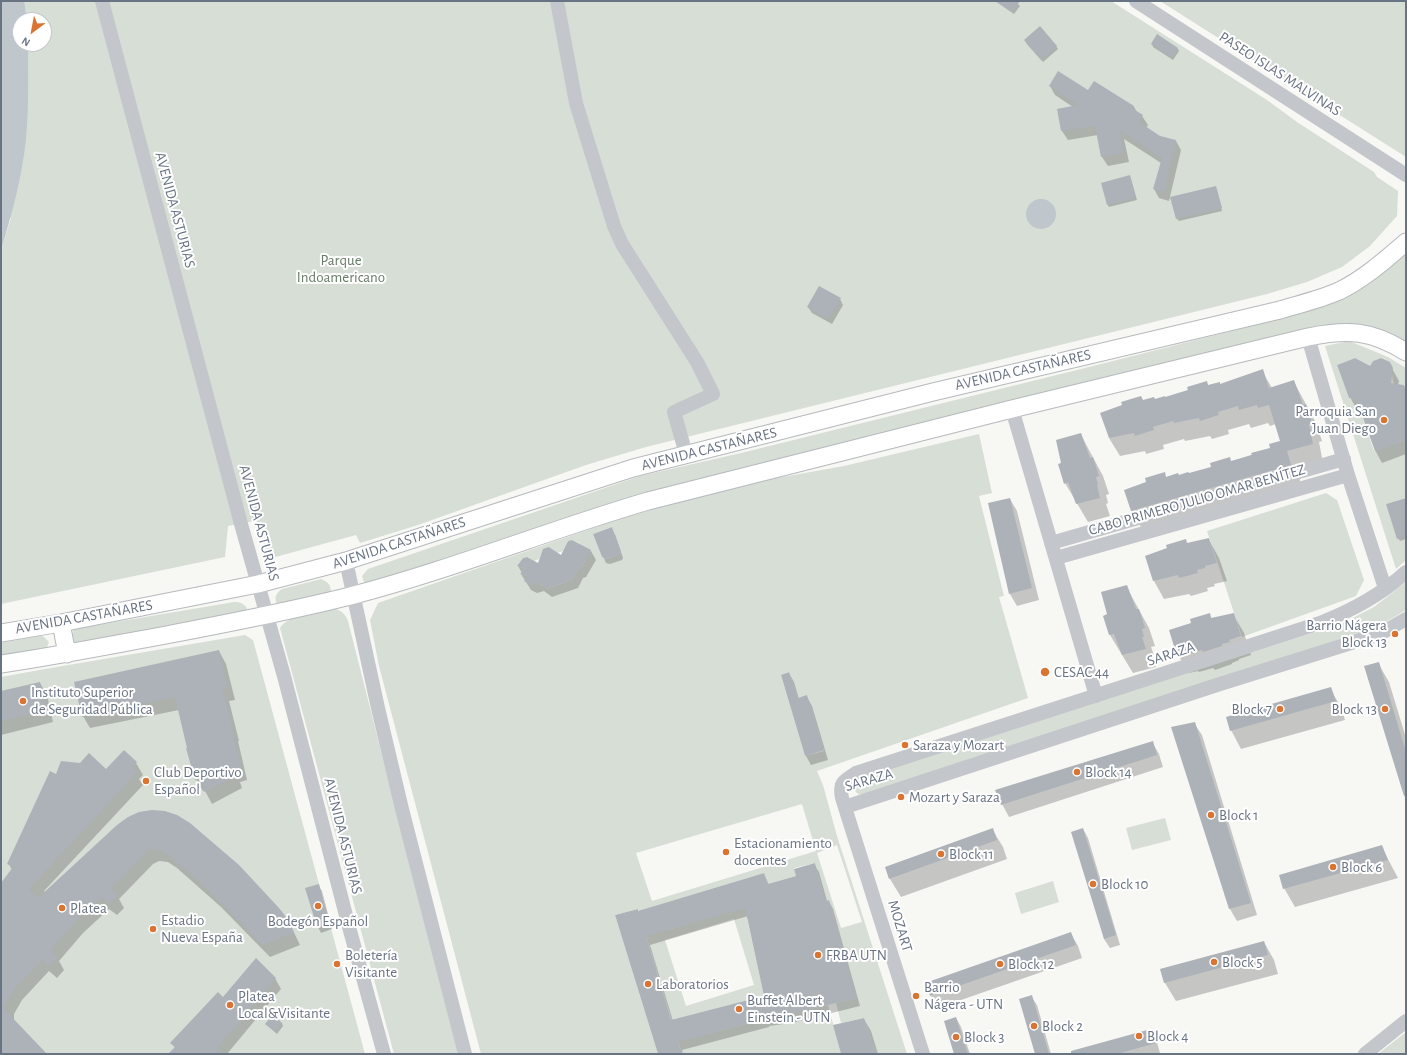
<!DOCTYPE html>
<meta charset="utf-8">
<style>
body{margin:0}
#map{position:relative;width:1407px;height:1055px;overflow:hidden;background:#f7f7f4;font-family:"Alegreya Sans",sans-serif}
canvas{display:block}
.frame{position:absolute;inset:0;border:2px solid #687383;pointer-events:none}
.north{position:absolute;left:12px;top:12px;width:40px;height:40px;box-sizing:border-box;background:#fff;border:1px solid #c3c7cd;border-radius:50%;rotate:212deg;font-size:11px;font-weight:700;line-height:16px;text-align:center;color:#687383}
.north::after{content:'';display:block;margin:auto;width:14px;height:18px;background:#d97432;clip-path:polygon(50% 0,100% 100%,50% 72%,0 100%)}
</style>
<div id="map">
<canvas width="1407" height="1055"></canvas>
<div class="frame"></div>
<div class="north">N</div>
</div>
<script>
const context = document.querySelector('canvas').getContext('2d');
context.lineJoin = 'round';
function paint(path, color) { context.fillStyle = color; context.fill(path, 'evenodd'); }
function stroke(path, color, width, dash) { context.strokeStyle = color; context.lineWidth = width; context.lineCap = dash ? 'butt' : 'round'; context.setLineDash(dash || []); context.stroke(path); }
function drawText(font, color, halo, rows, align = 'center') {
  context.font = font + ' "Alegreya Sans",sans-serif'; context.lineWidth = 4; context.setLineDash([]); context.textBaseline = 'middle'; context.strokeStyle = halo; context.fillStyle = color; for (const [text, x, y, turn = 0] of rows) {
    context.save(); context.translate(x, y); context.rotate((+turn || 0) * Math.PI / 180); context.textAlign = isNaN(turn) ? turn : align; if (halo) context.strokeText(text, 0, 0); context.fillText(text, 0, 0); context.restore();
  }
}
const green = new Path2D(`
 M1,1h1110l156,99 30,22 77,50 3,5 21,14 -1,25 -27,30 -28,21 -35,15 -40,12 -621,153 -60,18 -168,60 -58,18 -4,-8 -88,24 -14,-38 -26,5 -3,31 -224,47v-354l10,-32 -10,-1zM20,20h24v24h-24z
 M1160,1h246v156z
 M1406,250v95l-37,-15 -696,158 -295,98 -13,-1 -3,-9 6,-7 272,-93 101,-23 348,-86 202,-51 37,-13z
 M1349,341l39,16 18,11v21l-2,-4 -10,-1c-3,-8 -1,-15 -4,-22l-9,-4 -8,3 -5,8 -8,-8 -5,-3 -18,7 12,33 7,1 18,52 32,-11v58l-20,6 20,32v24l-10,9 -71,-223z
 M979,434l13,59 -13,3 25,100 -5,1 29,101 -211,73 6,14 14,51 70,218h-31l-12,-36 -23,5 -5,-20 20,-5 -27,-98 -82,19 22,98 19,-3 40,-9 13,49h-159l-44,-145 -23,6 43,139h-177l-102,-388 -9,-46 8,-17 238,-83 111,-33 117,-21zM612,527l9,24 -3,4 -11,4 -5,-2 -9,-23zM572,540l8,4v12l6,3 -5,9 -3,1 -5,10 -26,10 -9,-7 -7,3 -6,-4 3,-5 -8,-2 5,-6 -8,-2 6,-8 4,-1 7,4 5,-2 4,-9 6,-3 9,6 5,-2 5,-10zM789,672l9,26 9,-2 17,55 -19,5 -24,-81zM802,804l14,47 -164,50 -16,-48zM837,845l25,77 -21,6 -24,-75zM815,863l7,28 -84,18 -75,22 -8,-25 109,-33 4,11 28,-8 -2,-8zM734,919l20,66 -68,21 -21,-66zM761,1003l4,16 -73,19z
 M1326,493l11,7 27,80 -8,16 -114,41 -35,-106z
 M321,579c7,3 10,6 10,13l-53,13c-5,-6 -2,-12 4,-16z
 M1406,582v28l-25,15 -23,11 -495,159 -5,-1 -4,-4 2,-9 5,-4 480,-153 33,-17z
 M234,602c6,0 9,1 13,6l-1,5 -170,31 -5,-4 1,-6 2,-5z
 M332,608c9,2 13,5 16,13l110,433h-64l-114,-426c7,-13 39,-16 52,-20z
 M38,634l6,3 5,5 -2,5 -4,5 -42,7v-18z
 M245,635l8,5 112,414h-364v-377l44,-8z
 M1165,818l6,22 -39,10 -6,-22z
 M1053,881l6,21 -38,12 -6,-21z
 M1406,1032v22h-28z`);
const water = new Path2D(`
 M1,1h23l3,19h-7v24h8c0,32 1,64 -2,95 -4,38 -14,75 -25,111z
 M1026 214a15 15 0 1 1 30 0a15 15 0 1 1-30 0Z`);
const shadow = new Path2D(`
 M995,1h19l6,5 -6,8z
 M1026,43l30,3 2,3 -15,13z
 M1152,44l26,5 1,2 -6,9 -20,-13z
 M1050,86l39,6 45,15 3,5 5,4 6,9 -2,3 13,8 17,5 5,9 -12,51 -10,-3 -5,-9 7,-26 -37,-24 5,23 -21,4 -6,-9 -4,-22 -30,5 -6,-9 -4,-22 15,-2 -18,-12z
 M1131,179l6,21 -28,7 -2,-3z
 M1217,190l5,21 -43,10 -2,-2z
 M840,299l3,6 -11,19 -20,-11 -4,-6z
 M1389,363l10,18 -1,4 8,5v64l-24,9 -7,-13 -14,-39 -4,-1 -7,-13 20,-29z
 M1262,371l10,17 22,-6 22,41 6,18 -3,1 4,21 -26,7 4,14 -159,45 -10,-18 -7,-20 22,-8 17,-9 2,4 23,-4 42,-12 40,-14 10,-6 -5,-18 -6,2 -2,-3 -17,5 -2,-4 -21,6 1,4 -17,5 -2,-3 -25,5 -1,-2 -21,6 1,4 -18,5 -1,-3 -25,5 -11,-18 34,-37 22,-3 43,-12 12,-1z
 M1081,435l22,41 6,18 -3,1 2,8 -2,1 4,12 -22,6 -23,-39 -3,-19z
 M1010,499l7,12 22,89 -22,6 -7,-12 -21,-90z
 M1406,500v39l-6,2 -2,-3z
 M615,534l8,24 -1,2 -12,4 -4,-1 -3,-7z
 M1209,540l10,18 8,23 -13,3 1,2 -8,2 1,3 -17,5 -2,-2 -25,5 -10,-18 14,-32z
 M591,551l5,9 -10,17 -3,1 -5,10 -26,9 -8,-6 -7,2 -6,-3 -10,-16 1,-1 -4,-7 20,-2 24,-8z
 M1126,586l23,42 6,18 -4,1 3,8h-2l4,12 -23,6 -23,-38 -5,-19 3,-1z
 M1233,614l11,19 7,22 -12,4v1l-7,3v1l-17,6 -2,-2 -14,4 -1,-1 -9,2 -11,-18 14,-32 18,-8 2,4z
 M219,651l7,13 9,36 -6,1 10,40h-1l9,39 -7,2 2,6 -30,16 -7,-13h-2l-7,-12 -17,-69 -89,18 -7,-12z
 M1378,663l11,19 17,56v63l-41,-134z
 M789,673l5,9 5,17 8,-2 5,9 16,54 -17,5 -5,-9z
 M40,683l7,12 6,27 -52,13v-43z
 M1330,689l11,18 4,13 -104,29 -10,-19z
 M1194,723l8,12 55,180 -20,6 -7,-12z
 M1152,742l7,12 4,13 -154,50 -7,-13z
 M136,763l7,12 -4,4 4,6 -99,106 1,1 73,-66 171,96 11,23 -30,12 -49,-50 -44,-39 -9,-6 -9,-1 -6,3 -34,35 5,9 -7,7 -8,-6 -26,24 -24,28 5,9 -7,8 -8,-7 -27,29 -8,14v6l32,34h-45v-169l11,-15 -3,-6 47,-89 50,-4z
 M992,829l11,18 4,12 -106,38 -11,-18 -4,-12z
 M1083,829l5,9 32,107 -10,3 -6,-9z
 M1381,846l17,32 -103,29 -11,-19z
 M814,864l5,8 8,29h2l4,8 27,97 -69,17 -22,3v1l-87,23 1,4h-24l-22,-144 1,2 126,-38 5,11 28,-8zM748,916l17,81 -92,24 -23,-76z
 M318,885l4,6 10,38 -11,4 -3,-6 -12,-38z
 M1071,934l7,12 4,12 -144,50 -7,-12z
 M1264,942l10,18 4,14 -102,27 -11,-18 -4,-14z
 M275,978l6,11 -54,65h-58l6,-6 -3,-5 51,-45z
 M1031,996l6,9 14,49h-15z
 M956,1018l5,9 9,27h-15z
 M864,1019l7,12 7,23h-36z
 M282,1023l1,3 -6,8 -11,-10z
 M1151,1030l5,9 4,14 -5,1h-80z`);
const building = new Path2D(`
 M995,1h25l-7,11z
 M1040,26l17,20 -16,14 -17,-20z
 M1157,34l21,14 -6,10 -21,-14z
 M1058,71l30,19 6,-9 40,25 -1,3 10,6 -4,7 21,14 16,4 -12,52 -11,-3 9,-31 -42,-27 4,22 -23,4 -6,-31 -34,5 -4,-22 21,-4 -29,-19z
 M1130,175l6,23 -29,7 -6,-22z
 M1216,186l6,22 -46,11 -6,-22z
 M819,286l22,12 -13,21 -21,-12z
 M1355,358l15,8 3,-5 8,-3 9,4 3,6 -2,15 13,2 2,4v51l-31,11 -19,-52 -7,-1 -12,-33z
 M1263,369l6,19 25,-8 9,25 3,-1 6,19 -3,1 4,20 -26,7 4,14 -160,46 -7,-21 22,-8 -1,-4 20,-6 1,5 12,-4 1,2 9,-3 1,1 22,-6 -1,-4 20,-6 1,4 21,-6 -1,-2 19,-5 -1,-4 11,-3 -11,-36 -11,3 -1,-3 -18,5 -1,-4 -20,6 1,3 -19,6 -1,-3 -25,5 -1,-2 -20,6 1,3 -19,6 -1,-3 -25,5 -9,-25 22,-8 -1,-3 20,-6 2,4 11,-3 1,2 10,-3v1l23,-7 -1,-3 20,-6 1,4 12,-3v2z
 M1081,433l9,25 3,-1 6,19 -3,1 2,8h-1l3,13 -24,6 -8,-22 -4,2 -6,-20 3,-1 -5,-23z
 M1010,498l22,90 -23,6 -21,-91z
 M1406,498v38l-9,3 -11,-35z
 M612,527l9,24 -3,4 -12,4 -4,-2 -9,-23z
 M1209,538l8,25 -12,3v2l-8,2 1,3 -19,5 -1,-3 -25,6 -8,-25 22,-8 -1,-3 20,-6 1,4z
 M572,540l19,10 -10,18 -3,1 -5,10 -26,10 -9,-7 -7,3 -7,-4 4,-5 -8,-2 5,-6 -8,-2 6,-8 4,-1 11,6 5,-14 6,-2 12,8 7,-14z
 M1127,585l9,24h3l6,19 -3,1 2,8h-2l4,12 -24,6 -8,-21 -5,1 -6,-19 4,-2 -6,-22z
 M1210,613l1,5 23,-5 7,23 -12,4 1,2 -8,2v2l-19,6 -1,-2 -15,4v-1l-10,3 -8,-26 22,-7 -1,-4z
 M219,650l9,38 -6,1 11,39 -1,1 9,39 -7,2 2,6 -32,16 -3,-14 -6,2 -9,-32h1l-12,-51 -93,20 -8,-35z
 M1379,662l27,90v43l-2,1 -40,-130z
 M789,672l9,26 9,-3 17,55 -19,6 -24,-81z
 M40,682l7,28 -46,11v-30z
 M1331,687l5,14 -106,30 -4,-14z
 M1195,722l56,181 -22,6 -58,-182z
 M1153,741l4,14 -156,50 -6,-15z
 M124,750l13,12 -5,6 5,4 -108,117 9,9 79,-73 11,-8 11,-5 13,-2 13,1 12,4 13,8 49,42 40,43 11,14 4,11 -32,12 -65,-66 -28,-23 -9,-6 -8,-1 -6,3 -35,37 7,6 -9,9 -7,-7 -26,24 -26,29 8,7 -9,9 -7,-6 -27,28 -12,20 44,46h-46v-171l12,-16 -6,-3 43,-93 6,3 5,-13 19,2 9,-10 17,16z
 M993,828l4,12 -108,39 -4,-12z
 M1083,828l33,107 -12,4 -33,-107z
 M1382,845l6,15 -105,29 -4,-14z
 M815,863l10,38 4,-1 28,98 -71,17 -21,3v1l-87,23 4,12h-24l-43,-139 23,-6v2l126,-38 4,11 28,-8 -2,-7zM745,908l19,88 -93,24 -25,-84z
 M319,884l10,40 -12,3 -12,-39z
 M1071,932l5,13 -146,51 -5,-13z
 M1264,941l4,14 -104,28 -4,-14z
 M256,958l20,20 -59,70 6,6h-55l7,-7 -5,-4 48,-51 5,5z
 M1032,995l17,59h-14l-16,-55z
 M273,1014l9,9 -7,9 -10,-8z
 M956,1017l12,37h-14l-10,-33z
 M864,1018l12,36h-35l-8,-29z
 M1151,1029l5,14 -39,11h-46v-3z`);
const minor = new Path2D(`
 M102,1l139,523 43,152 65,251 35,127
 M557,1l19,102 38,123 8,18 75,118 16,32 -39,18 12,42
 M1136,1l270,174
 M1308,337l40,138 37,113
 M1012,409l84,287
 M1051,543l293,-84
 M1056,558l292,-83
 M346,561l32,147 24,101 63,245
 M845,807l375,-123 160,-50 26,-15
 M923,1054l-81,-256c-3,-15 1,-17 14,-25l464,-150c31,-12 62,-29 86,-51
 M1365,1054l41,-33`);
const major = new Path2D(`
 M61,623l6,31
 M1,633l60,-10 197,-39 88,-23 287,-93 300,-76 347,-82c20,-6 41,-11 59,-19 25,-12 46,-31 67,-49
 M1,664c55,-8 110,-19 165,-29 63,-12 126,-24 188,-40 99,-26 195,-65 294,-94l364,-92 296,-72c40,-8 63,-7 98,15`);
const markers = [
 [1384,420,4,"#d97432"],
 [1395,634,4,"#d97432"],
 [1045,672,5,"#d97432"],
 [23,701,4,"#d97432"],
 [1280,709,4,"#d97432"],
 [1385,709,4,"#d97432"],
 [905,745,4,"#d97432"],
 [1077,772,4,"#d97432"],
 [146,781,4,"#d97432"],
 [901,797,4,"#d97432"],
 [1211,815,4,"#d97432"],
 [726,852,4,"#d97432"],
 [941,854,4,"#d97432"],
 [1333,867,4,"#d97432"],
 [1093,884,4,"#d97432"],
 [318,906,4,"#d97432"],
 [62,908,4,"#d97432"],
 [153,929,4,"#d97432"],
 [818,955,4,"#d97432"],
 [1214,962,4,"#d97432"],
 [337,964,4,"#d97432"],
 [1000,964,4,"#d97432"],
 [648,984,4,"#d97432"],
 [916,996,4,"#d97432"],
 [230,1005,4,"#d97432"],
 [739,1009,4,"#d97432"],
 [1034,1026,4,"#d97432"],
 [1139,1036,4,"#d97432"],
 [956,1037,4,"#d97432"]
];
const streetNames = [
 ["PASEO ISLAS MALVINAS",1280,74,33],
 ["AVENIDA ASTURIAS",175,210,75],
 ["AVENIDA CASTAÑARES",1023,370,-13],
 ["AVENIDA CASTAÑARES",709,449,-14],
 ["CABO PRIMERO JULIO OMAR BENÍTEZ",1197,500,-16],
 ["AVENIDA ASTURIAS",259,523,75],
 ["AVENIDA CASTAÑARES",399,543,-18],
 ["AVENIDA CASTAÑARES",84,617,-10],
 ["SARAZA",1171,654,-18],
 ["SARAZA",869,780,-16],
 ["AVENIDA ASTURIAS",343,836,76],
 ["MOZART",900,926,73]
];
const parkNames = [
 ["Parque",341,260],
 ["Indoamericano",341,277]
];
const poiNames = [
 ["Parroquia San",1376,411,"right"],
 ["Juan Diego",1376,428,"right"],
 ["Barrio Nágera",1387,625,"right"],
 ["Block 13",1387,642,"right"],
 ["CESAC 44",1054,672],
 ["Instituto Superior",31,692],
 ["de Seguridad Pública",31,709],
 ["Block 7",1272,709,"right"],
 ["Block 13",1377,709,"right"],
 ["Saraza y Mozart",913,745],
 ["Club Deportivo",154,772],
 ["Español",154,789],
 ["Block 14",1085,772],
 ["Mozart y Saraza",909,797],
 ["Block 1",1219,815],
 ["Estacionamiento",734,843],
 ["docentes",734,860],
 ["Block 11",949,854],
 ["Block 6",1341,867],
 ["Block 10",1101,884],
 ["Platea",70,908],
 ["Estadio",161,920],
 ["Nueva España",161,937],
 ["Bodegón Español",318,921,"center"],
 ["Boletería",345,955],
 ["Visitante",345,972],
 ["FRBA UTN",826,955],
 ["Block 5",1222,962],
 ["Block 12",1008,964],
 ["Laboratorios",656,984],
 ["Barrio",924,987],
 ["Nágera - UTN",924,1004],
 ["Platea",238,996],
 ["Local&Visitante",238,1013],
 ["Buffet Albert",747,1000],
 ["Einstein - UTN",747,1017],
 ["Block 2",1042,1026],
 ["Block 4",1147,1036],
 ["Block 3",964,1037]
];
paint(green, '#d7ded6');
paint(water, '#bfc6cc');
paint(shadow, '#0003');
paint(building, '#acb2b8');
stroke(major, '#b6b9bd', 19);
stroke(minor, '#c3c6ca', 14);
stroke(major, '#fff', 17);
for (const [x, y, r, color] of markers) { const dot = new Path2D(); dot.arc(x, y, r, 0, 2 * Math.PI); context.fillStyle = color; context.fill(dot); stroke(dot, '#fff', 1.5); }
drawText('15px', '#687383', '#fff', streetNames);
drawText('15px', '#677b66', '#fff', parkNames);
drawText('15px', '#687383', '#fff', poiNames, 'left');
</script>
